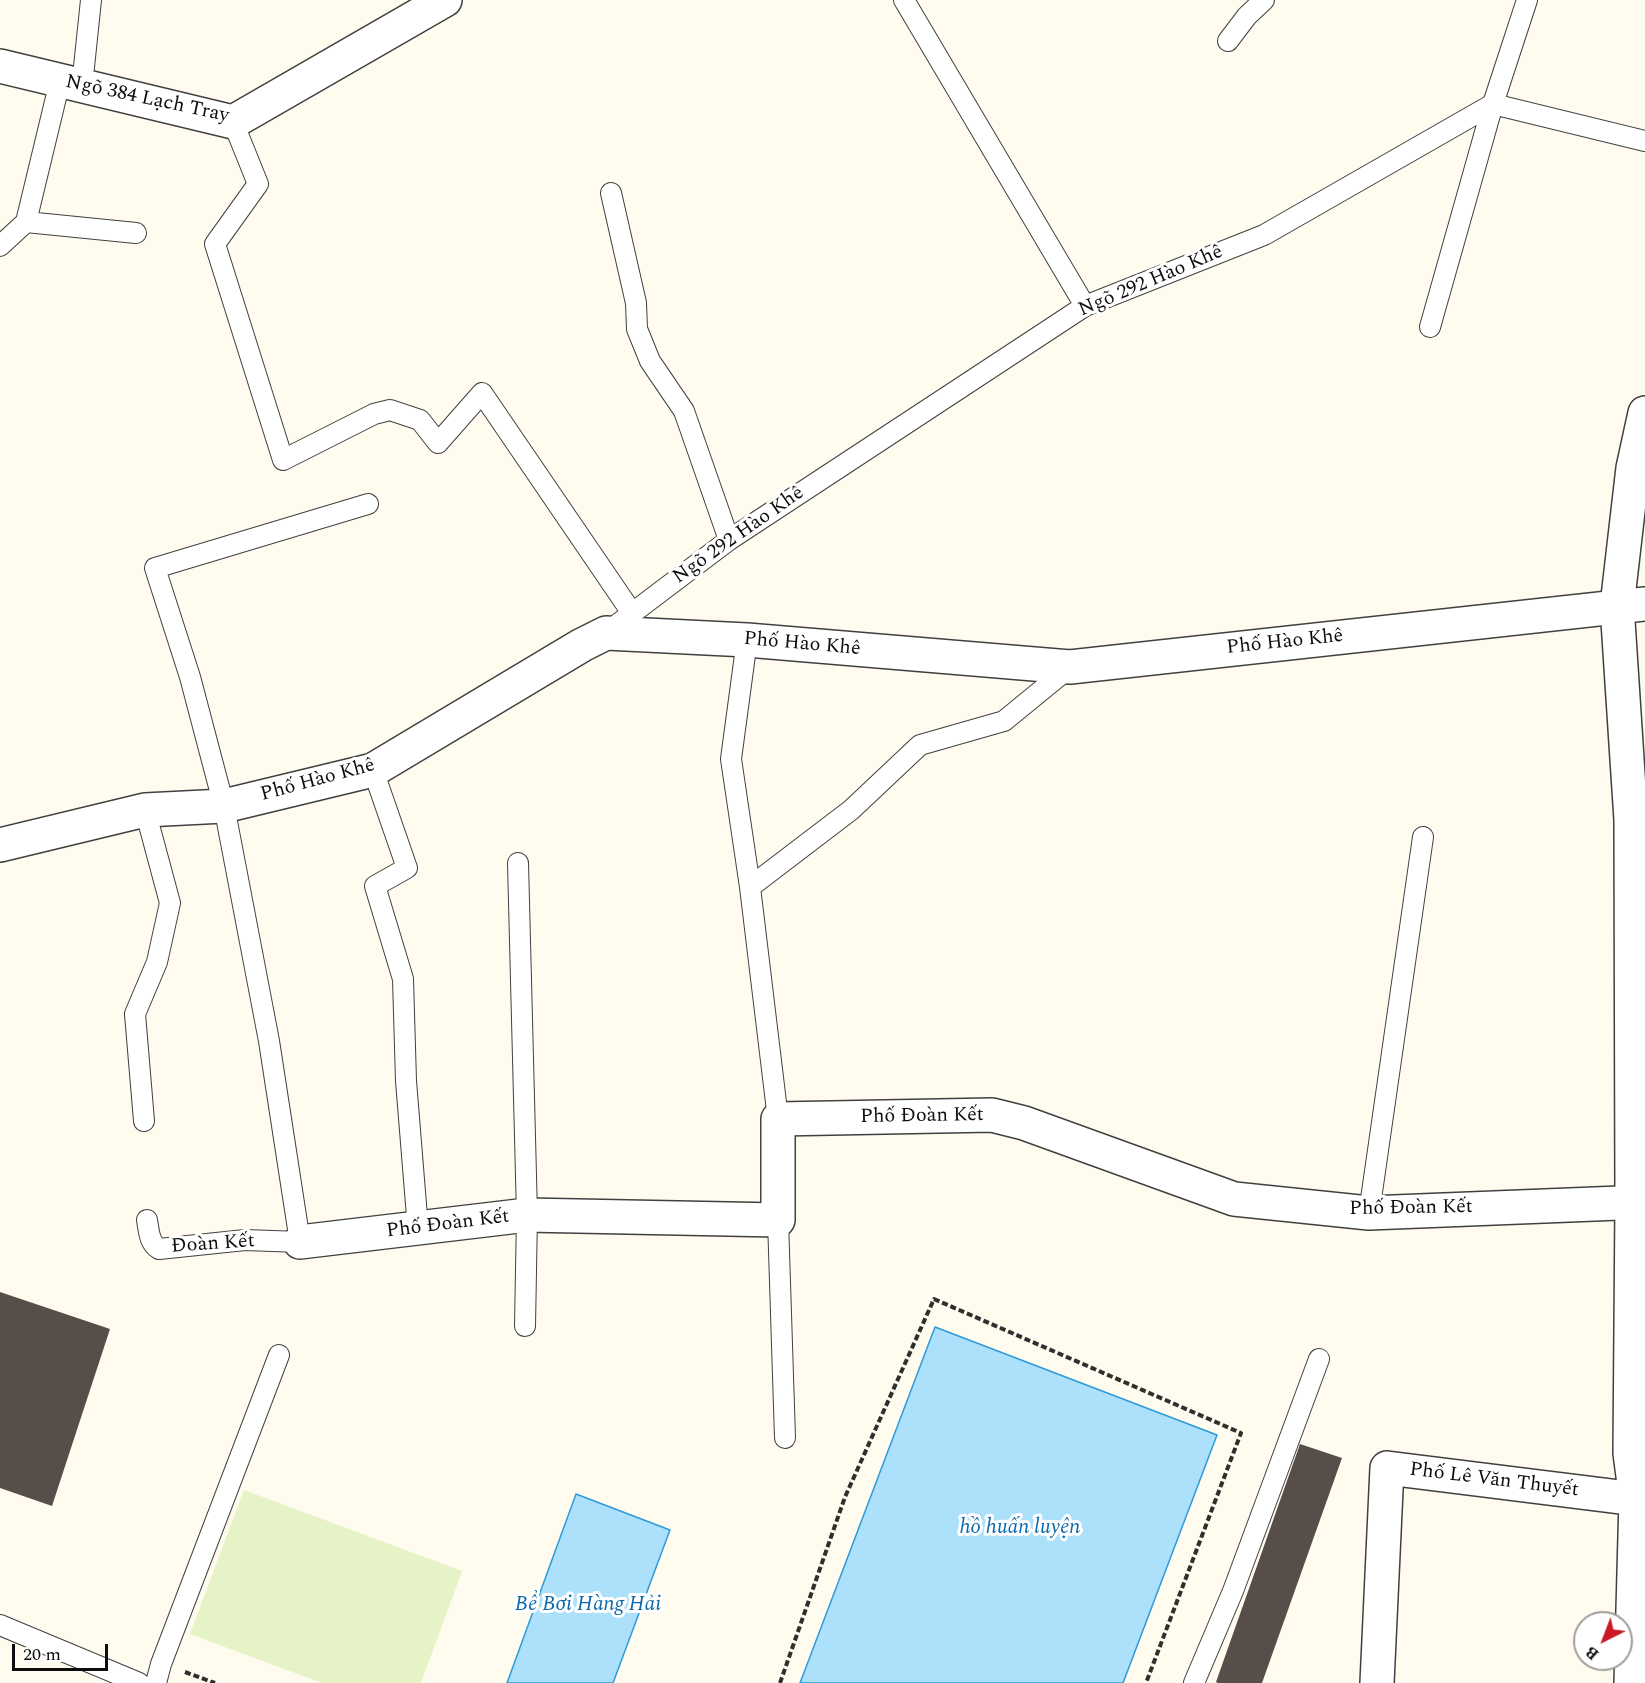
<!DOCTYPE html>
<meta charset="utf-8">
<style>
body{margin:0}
#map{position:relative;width:1645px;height:1683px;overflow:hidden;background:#fffbee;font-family:Spectral,serif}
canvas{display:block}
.north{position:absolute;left:1573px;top:1611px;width:60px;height:60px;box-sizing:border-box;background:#fff;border:2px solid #9e9e9e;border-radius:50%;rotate:222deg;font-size:16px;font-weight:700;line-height:24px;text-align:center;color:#0d0d0d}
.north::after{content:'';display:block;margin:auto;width:21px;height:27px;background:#c91927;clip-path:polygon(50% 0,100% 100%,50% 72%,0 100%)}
.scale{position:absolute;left:12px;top:1644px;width:96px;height:27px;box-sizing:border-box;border:3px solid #0d0d0d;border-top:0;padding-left:8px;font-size:18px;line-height:21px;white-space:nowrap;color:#0d0d0d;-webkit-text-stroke:4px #fff;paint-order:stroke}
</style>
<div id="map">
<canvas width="1645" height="1683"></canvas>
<div class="north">B</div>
<div class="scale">20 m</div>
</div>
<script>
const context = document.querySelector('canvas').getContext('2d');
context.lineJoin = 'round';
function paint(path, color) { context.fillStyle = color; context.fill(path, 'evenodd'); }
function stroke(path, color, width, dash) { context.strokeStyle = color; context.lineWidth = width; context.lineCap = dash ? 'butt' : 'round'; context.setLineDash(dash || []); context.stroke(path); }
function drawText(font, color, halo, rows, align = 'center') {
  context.font = font + ' Spectral,serif'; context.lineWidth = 6; context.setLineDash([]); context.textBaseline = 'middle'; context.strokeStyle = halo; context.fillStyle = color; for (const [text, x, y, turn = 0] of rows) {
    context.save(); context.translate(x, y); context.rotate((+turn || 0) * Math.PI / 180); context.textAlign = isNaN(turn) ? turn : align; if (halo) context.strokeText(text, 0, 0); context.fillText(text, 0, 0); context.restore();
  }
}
const pitch = new Path2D(`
 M244,1490l218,81 -41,112h-99l-132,-49z`);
const water = new Path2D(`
 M935,1327l282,108 -94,248h-323z
 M576,1494l94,36 -57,153h-106z`);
const building = new Path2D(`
 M0,1292l110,37 -58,177 -52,-18z
 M1300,1444l42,14 -80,225h-44l-2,-1z`);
const path = new Path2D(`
 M185,1672l30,11
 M780,1683l65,-186 89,-198 307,134 -95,250`);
const service = new Path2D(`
 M904,0l181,306
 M1228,41l19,-25 17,-16
 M60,81l-34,141 110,11
 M82,86l9,-86
 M233,122l25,62 -43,60 68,216 91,-46 16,-4 30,10 18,23 44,-50 150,220
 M611,193l25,110 1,26 13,32 34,50 45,129
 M0,246l26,-24
 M1430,327l63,-223 34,-104
 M606,633l123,-93 356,-234 179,-71 229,-131 152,37
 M747,640l-16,119 19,128 28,232
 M373,770l34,98 -32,18 28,93 3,102 12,148
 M518,863l9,352 -2,111
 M750,887l101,-77 69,-65 84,-24 66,-54
 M144,1121l-9,-107 22,-52 13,-59 -25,-93
 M1369,1213l54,-376
 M147,1220c2,11 2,23 12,29l86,-9 55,2 -31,-201 -45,-235 -34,-129 -35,-109 213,-64
 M778,1220l7,218
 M0,1625l139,58
 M156,1683l5,-19 118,-309
 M1194,1683l39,-92 86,-232`);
const minor = new Path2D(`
 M0,66l233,56 212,-122
 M0,845l145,-35 79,-4 149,-36 209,-125 24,-12 141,7 323,27 575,-63
 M300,1242l227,-27 251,5v-101l214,-4 32,8 210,76 135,14 276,-11
 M1377,1683l10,-215 249,31`);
const tertiary = new Path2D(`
 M1631,1683l5,-184 -6,-46 2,-251 -1,-382 -14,-214 16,-138 12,-55`);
const streetNames = [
 ["Ngõ 384 Lạch Tray",147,100,12],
 ["Ngõ 292 Hào Khê",1151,282,-23],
 ["Ngõ 292 Hào Khê",739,536,-35],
 ["Phố Hào Khê",1285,643,-6],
 ["Phố Hào Khê",802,645,5],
 ["Phố Hào Khê",318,781,-15],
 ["Phố Đoàn Kết",922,1117,-1],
 ["Phố Đoàn Kết",1411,1209,-1],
 ["Phố Đoàn Kết",448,1225,-7],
 ["Đoàn Kết",213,1245,-4],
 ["Phố Lê Văn Thuyết",1494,1481,7]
];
const waterNames = [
 ["hồ huấn luyện",1020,1529],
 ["Bể Bơi Hàng Hải",588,1606]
];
paint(pitch, '#e5f3c6');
paint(water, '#ade0fb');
stroke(water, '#2e9ad9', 1.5);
paint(building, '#574e49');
stroke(service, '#404040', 22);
stroke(minor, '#404040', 36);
stroke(tertiary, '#404040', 36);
stroke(path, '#2f2f2f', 4, [6, 3]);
stroke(service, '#fff', 20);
stroke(minor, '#fff', 33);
stroke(tertiary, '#fff', 33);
drawText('20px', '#0d0d0d', '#fff', streetNames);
drawText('italic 21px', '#0c6aaa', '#fff', waterNames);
</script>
